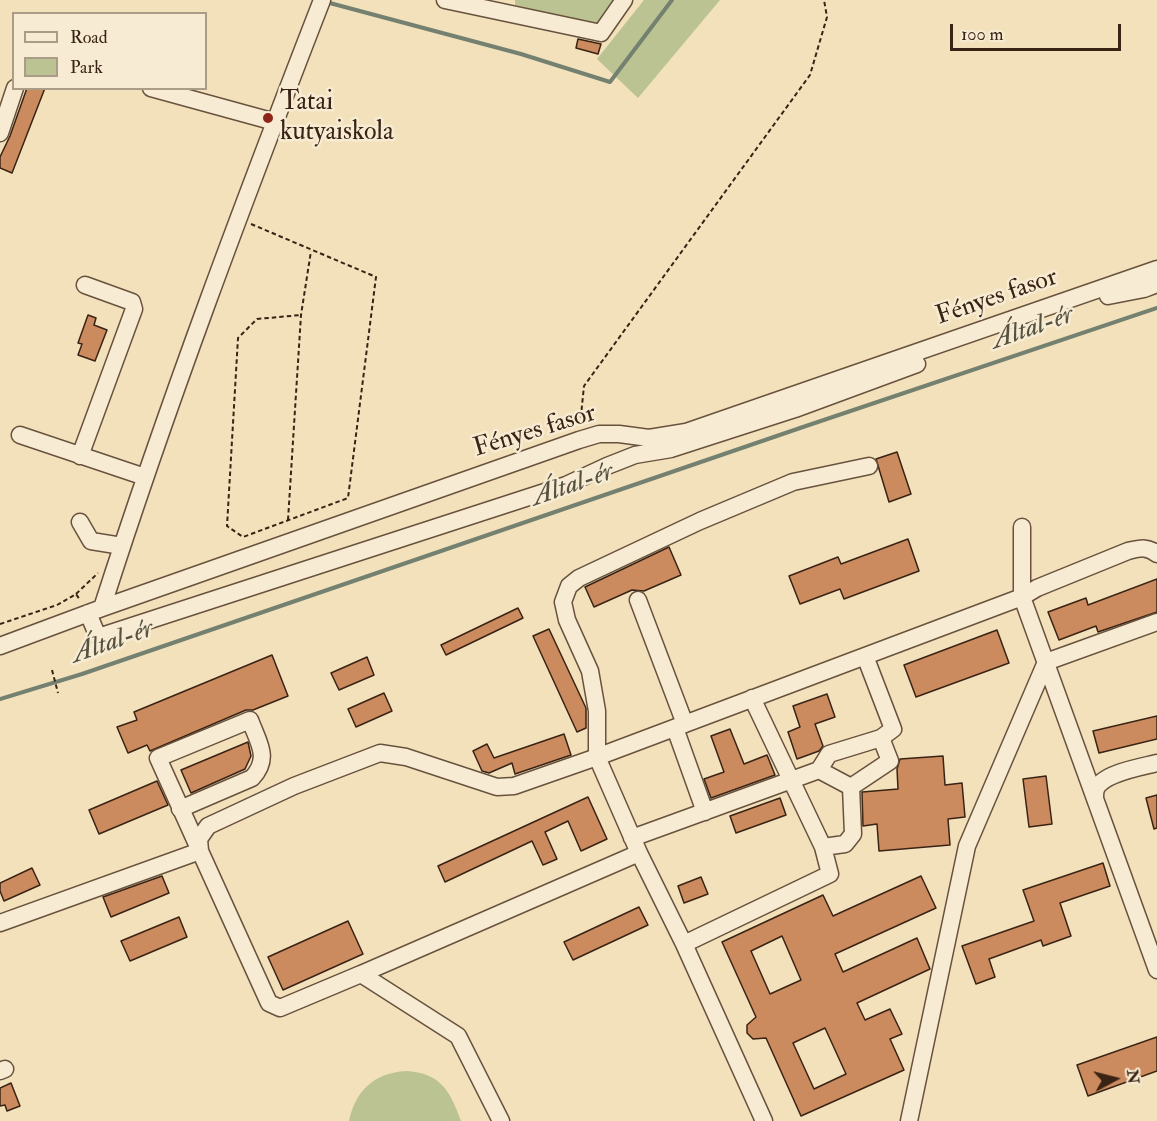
<!DOCTYPE html>
<meta charset="utf-8">
<style>
body{margin:0}
#map{position:relative;width:1157px;height:1121px;overflow:hidden;background:#f3e1bb;font-family:"IM FELL Double Pica",serif}
canvas{display:block}
.legend{position:absolute;left:12px;top:12px;width:195px;height:78px;box-sizing:border-box;background:#f7ecd3;border:2px solid #ab9c87;margin:0;padding:8px 10px;list-style:none;font-size:18px;color:#392314}
.legend li{display:flex;align-items:center;gap:12px;height:30px}
.legend b{width:30px;border:2px solid #ab9c87}
.north{position:absolute;left:1085px;top:1049px;width:60px;height:60px;-webkit-text-stroke:4px #f7ecd3;paint-order:stroke;rotate:83deg;font-size:16px;font-weight:700;line-height:24px;text-align:center;color:#392314}
.north::after{content:'';display:block;margin:auto;width:21px;height:27px;background:#392314;clip-path:polygon(50% 0,100% 100%,50% 72%,0 100%)}
.scale{position:absolute;left:950px;top:24px;width:171px;height:27px;box-sizing:border-box;border:3px solid #392314;border-top:0;padding-left:8px;font-size:18px;line-height:21px;white-space:nowrap;color:#392314;-webkit-text-stroke:4px #f7ecd3;paint-order:stroke}
</style>
<div id="map">
<canvas width="1157" height="1121"></canvas>
<ul class="legend">
<li><b style="height:8px;background:#f7ecd3"></b>Road</li>
<li><b style="height:16px;background:#bac391"></b>Park</li>
</ul>
<div class="north">N</div>
<div class="scale">100 m</div>
</div>
<script>
const context = document.querySelector('canvas').getContext('2d');
context.lineJoin = 'round';
function paint(path, color) { context.fillStyle = color; context.fill(path, 'evenodd'); }
function stroke(path, color, width, dash) { context.strokeStyle = color; context.lineWidth = width; context.lineCap = dash ? 'butt' : 'round'; context.setLineDash(dash || []); context.stroke(path); }
function drawText(font, color, halo, rows, align = 'center') {
  context.font = font + ' "IM FELL Double Pica",serif'; context.lineWidth = 5; context.setLineDash([]); context.textBaseline = 'middle'; context.strokeStyle = halo; context.fillStyle = color; for (const [text, x, y, turn = 0] of rows) {
    context.save(); context.translate(x, y); context.rotate((+turn || 0) * Math.PI / 180); context.textAlign = isNaN(turn) ? turn : align; if (halo) context.strokeText(text, 0, 0); context.fillText(text, 0, 0); context.restore();
  }
}
const green = new Path2D(`
 M515,0h102l-22,26 -80,-21z
 M644,0h76l-82,98 -41,-39z
 M406,1071c35,2 44,20 55,50h-112c7,-31 25,-48 57,-50z`);
const stream = new Path2D(`
 M326,2l195,52 89,28 62,-82
 M0,699l82,-25 721,-247 354,-119`);
const building = new Path2D(`
 M578,39l23,5 -3,10 -22,-6z
 M27,88h18l-33,85 -12,-5v-11l10,-21z
 M88,315l8,3 -2,7 13,5 -12,31 -17,-6 4,-11 -4,-1z
 M897,452l14,42 -22,8 -13,-43z
 M908,539l11,32 -75,28 -4,-10 -40,15 -11,-28 49,-19 3,7z
 M669,547l12,28 -37,16 -12,-1 -38,17 -9,-20z
 M1157,579v33l-59,20 -2,-6 -37,14 -11,-28 38,-14 2,7z
 M518,608l5,10 -77,37 -5,-10z
 M549,629l37,79v20l-9,4 -44,-96z
 M997,630l12,33 -93,34 -12,-32z
 M272,655l16,41 -35,14h-7l-96,41 -3,-6 -19,8 -11,-26 20,-7 -3,-8z
 M367,657l7,18 -35,15 -8,-17z
 M384,693l8,18 -36,16 -8,-18z
 M827,694l8,23 -20,7 8,22 -4,5 -22,8 -9,-27 12,-5 -7,-21z
 M1157,716v23l-58,14 -6,-22z
 M730,729l14,35 23,-9 8,20 -64,23 -7,-19 20,-7 -13,-36z
 M564,734l7,21 -56,19 -3,-11 -23,10 -7,-2 -9,-20 14,-7 7,14z
 M248,742l3,14 -6,13 -54,24 -10,-23z
 M943,756l2,29 17,-2 3,34 -17,2 2,26 -71,6 -2,-27 -14,2 -1,-34 36,-3 -1,-20 3,-10z
 M1046,776l6,48 -23,3 -6,-48z
 M157,781l11,24 -69,29 -10,-24z
 M1157,795v33l-3,1 -8,-31z
 M588,797l19,42 -26,12 -13,-30 -23,11 12,27 -14,6 -11,-24 -87,41 -7,-16z
 M780,798l6,17 -50,18 -6,-17z
 M1103,863l7,23 -50,17 11,33 -28,10 -2,-6 -52,19 6,18 -19,7 -14,-38 72,-25 -11,-31z
 M32,868l8,17 -36,16 -4,-10v-8z
 M162,876l7,17 -58,24 -8,-20z
 M921,876l15,32 -101,46 8,18 74,-34 13,31 -73,34 8,17 25,-11 12,25 -12,5 14,31 -103,46 -35,-78 -13,1 -6,-6v-8l9,-8 -34,-75 101,-47 10,21zM782,936l19,44 -31,14 -19,-43zM825,1028l21,46 -32,15 -21,-46z
 M701,877l7,17 -24,9 -6,-17z
 M639,907l9,18 -75,35 -9,-18z
 M179,917l8,20 -57,24 -9,-20z
 M348,921l15,33 -80,36 -15,-33z
 M1157,1037v34l-69,25 -11,-31z
 M11,1083l9,23 -13,5 -2,-6 -5,1v-18z`);
const path = new Path2D(`
 M251,224l125,53 -28,221 -105,39 -16,-11 11,-188 19,-19 44,-4
 M580,425l4,-39 226,-311 17,-58 -3,-17
 M288,520l13,-205 10,-64
 M76,594l22,-21
 M0,624l57,-19 19,-11 4,6
 M52,670l6,23`);
const minor = new Path2D(`
 M445,0l156,33 23,-33
 M151,88l124,34
 M0,133l15,-45
 M1108,296l36,-7 13,-5
 M20,435l125,42
 M80,456l54,-147 -2,-7 -47,-17
 M80,522l11,19 31,5
 M1022,527v70l135,373
 M638,600l47,124
 M102,608c66,-206 142,-407 220,-608
 M88,613l10,24 468,-152 41,-19 28,-11 36,-6 124,-40 122,-45
 M0,646l102,-38 477,-168 20,-6h20l30,4 37,-6 471,-163
 M865,656l28,73 -12,9
 M752,698l71,149
 M675,728l30,84
 M1095,799c0,-3 0,-7 1,-10 7,-16 45,-22 61,-26
 M632,838l187,-68
 M0,923l200,-72 -42,-93 92,-38c8,22 21,38 2,58l-72,31
 M684,944l146,-70 -7,-27 22,-3 8,-10 -2,-47 39,-26 -9,-23 -52,16 -10,16 32,17
 M361,974l-81,34 -11,-5 -69,-152 -1,-12 9,-13 86,-40 86,-33 26,4 91,30 17,-1 83,-29 425,-160 15,-9 91,-37c12,-3 19,-5 29,3
 M0,1071l5,-2
 M501,1121l-43,-85 -97,-62 278,-121
 M764,1121l-80,-177 -45,-91 -42,-96v-46l-7,-40 -23,-51 -4,-18 6,-16 10,-8 121,-57 93,-39 76,-16
 M909,1121l58,-275 79,-184 111,-40`);
const markers = [
 [268,118,6,"#8f2418"]
];
const poiNames = [
 ["Tatai",280,103],
 ["kutyaiskola",280,133]
];
const streetNames = [
 ["Fényes fasor",997,298,-19],
 ["Fényes fasor",535,432,-17]
];
const waterNames = [
 ["Által-ér",1033,329,-19],
 ["Által-ér",573,486,-19],
 ["Által-ér",113,643,-19]
];
paint(green, '#bac391');
stroke(stream, '#748070', 4);
paint(building, '#cc8a5f');
stroke(building, '#392314', 1.5);
stroke(minor, '#68523e', 19);
stroke(path, '#392314', 2, [4.5, 3]);
stroke(minor, '#f7ecd3', 16);
for (const [x, y, r, color] of markers) { const dot = new Path2D(); dot.arc(x, y, r, 0, 2 * Math.PI); context.fillStyle = color; context.fill(dot); stroke(dot, '#f7ecd3', 2); }
drawText('26px', '#392314', '#f7ecd3', poiNames, 'left');
drawText('26px', '#392314', '#f7ecd3', streetNames);
drawText('italic 27px', '#565242', '#f7ecd3', waterNames);
</script>
